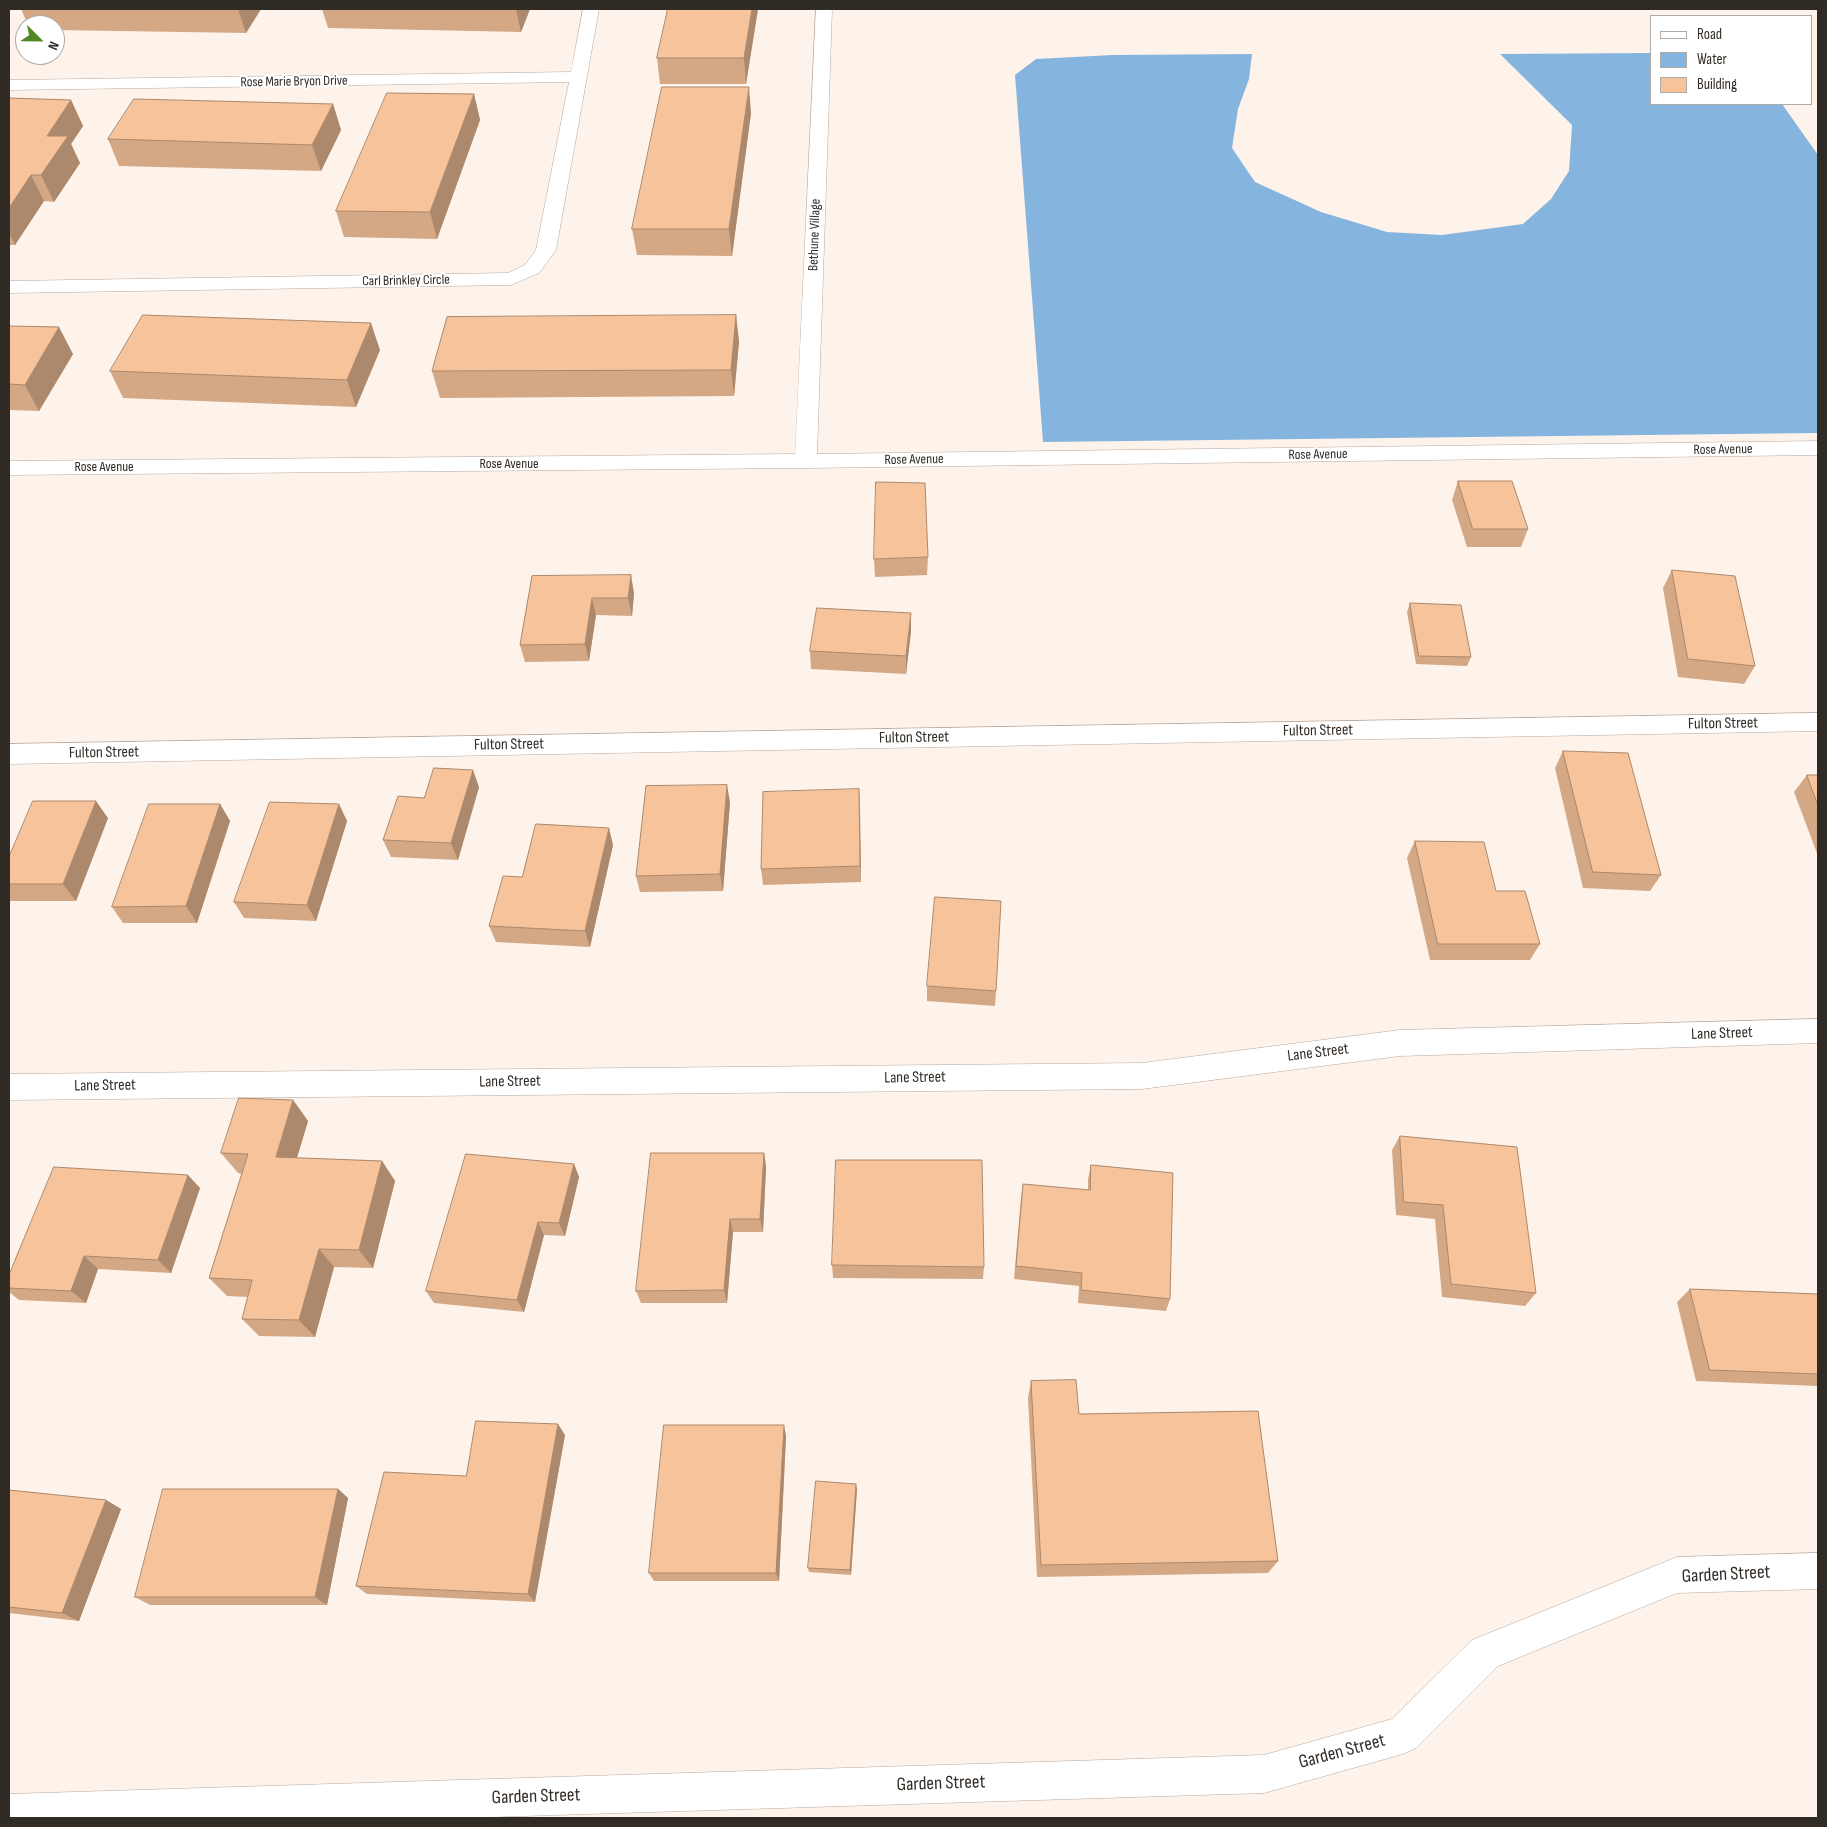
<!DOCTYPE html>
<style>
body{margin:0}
#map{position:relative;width:1827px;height:1827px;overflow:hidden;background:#fdf3eb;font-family:"Sofia Sans Condensed",sans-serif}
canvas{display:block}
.frame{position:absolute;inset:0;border:10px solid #312b26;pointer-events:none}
.legend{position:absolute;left:1650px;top:15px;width:162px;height:90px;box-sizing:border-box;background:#fff;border:1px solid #adaaa8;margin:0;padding:6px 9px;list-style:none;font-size:15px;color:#312b26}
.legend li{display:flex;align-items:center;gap:10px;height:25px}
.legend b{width:25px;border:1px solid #adaaa8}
.north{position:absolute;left:15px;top:15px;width:50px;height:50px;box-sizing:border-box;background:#fff;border:1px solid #adaaa8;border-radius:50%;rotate:113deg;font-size:14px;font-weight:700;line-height:20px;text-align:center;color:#312b26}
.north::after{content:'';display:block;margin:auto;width:18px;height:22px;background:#518720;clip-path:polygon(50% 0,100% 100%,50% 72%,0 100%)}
</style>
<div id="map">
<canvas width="1827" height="1827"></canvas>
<div class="frame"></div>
<ul class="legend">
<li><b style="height:6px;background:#fff"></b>Road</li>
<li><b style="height:14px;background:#85b5df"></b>Water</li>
<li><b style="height:14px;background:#f6c39b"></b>Building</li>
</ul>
<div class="north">N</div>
</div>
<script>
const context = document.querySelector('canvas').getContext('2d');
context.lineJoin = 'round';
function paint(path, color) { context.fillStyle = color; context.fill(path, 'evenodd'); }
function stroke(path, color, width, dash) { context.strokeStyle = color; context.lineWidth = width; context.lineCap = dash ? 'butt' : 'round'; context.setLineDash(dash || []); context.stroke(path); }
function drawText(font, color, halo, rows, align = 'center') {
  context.font = font + ' "Sofia Sans Condensed",sans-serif'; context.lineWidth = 4; context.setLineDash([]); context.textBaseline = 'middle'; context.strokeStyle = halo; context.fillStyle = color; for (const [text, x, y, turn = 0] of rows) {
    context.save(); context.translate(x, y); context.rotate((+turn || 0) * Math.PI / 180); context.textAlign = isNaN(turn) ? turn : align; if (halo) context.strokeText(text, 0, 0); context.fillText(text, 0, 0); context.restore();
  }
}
const water = new Path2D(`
 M1651,53v51h131l36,51v278l-775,9 -28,-367 21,-16 76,-4 140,-1 -3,25 -11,30 -6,39 23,34 66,30 66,20 55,3 81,-11 28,-25 18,-28 3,-46 -72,-71z`);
const minor = new Path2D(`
 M583,9h16l-43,241 -17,23 -28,12 -502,8v-12l499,-8 17,-8 11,-15 33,-168 -560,8v-10l562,-8z
 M816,9h16l-15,445 1001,-13v14l-1012,13 -797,7v-14l786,-7z
 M1818,713v18l-1809,33v-20z
 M1818,1019v24l-418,13 -258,33 -1133,11v-26l1133,-11 258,-33z
 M1818,1553v36l-141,4 -179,73 -82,82 -13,6 -139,39 -805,25h-450v-24l1255,-39 128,-36 80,-79 205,-83z`);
const wall = new Path2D(`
 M21,9h240l-15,24 -191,-3v-5h-27z
 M322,9h208l-9,23 -193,-4z
 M758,9l-12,75h-86l-3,-26z
 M474,94l6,26 -43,119 -93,-2 -8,-26z
 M9,98l62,2 12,26 -12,18 9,19 -26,39 -10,-1 -29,44h-6z
 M333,104l8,26 -20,41 -202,-5 -11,-27z
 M751,113l-19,143 -95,-1 -5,-26z
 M736,315l3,27 -5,54 -294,2 -8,-27z
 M9,326l64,28 -34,57 -30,-1z
 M380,350l-24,57 -233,-9 -13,-27z
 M1458,481l70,48 -7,18h-54l-15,-47z
 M928,557l-1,18 -52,2 -1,-18z
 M1672,570l83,96 -11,18 -66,-7 -15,-89z
 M532,576l102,17 -2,23 -36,-1 -7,46 -64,1 -5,-17z
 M1410,603l61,54 -4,9 -51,-2 -9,-52z
 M911,613v18l-5,43 -95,-5 -1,-18z
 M1563,751l98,124 -11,16 -67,-3 -28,-120z
 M1807,775h11v81l-24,-64z
 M479,787l-21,73 -67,-3 -8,-17 41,-42z
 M859,789l2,93 -98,3 -2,-16z
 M730,802l-7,89 -83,1 -4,-16z
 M220,804l10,17 -33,102h-74l-11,-16z
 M108,818l-32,83h-66l-1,-2v-42z
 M347,821l-31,100 -72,-3 -10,-16z
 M1415,841l81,50 44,53 -10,16h-100l-23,-102z
 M613,845l-23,102 -94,-5 -7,-16 33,-49z
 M927,986l69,5 -1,15 -68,-5z
 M293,1100l15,21 -11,37 85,3 13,20 -22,87 -39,-1 -19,70 -56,-1 -17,-17 6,-22 -21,-1 -18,-18 33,-104 -4,-1 -17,-20z
 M1400,1136l136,157 -11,13 -83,-9 -7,-78 -39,-4 -4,-65z
 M764,1153l2,14 -3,65h-30l-6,71h-86l-5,-12z
 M574,1164l5,13 -14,59 -21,-1 -20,77 -90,-9 -8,-12z
 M1091,1165l79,134 -4,12 -88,-8 1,-17 -65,-7 7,-81 2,-14 65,6v-11z
 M200,1188l-29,85 -73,-4 -12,34 -67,-3 -10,-8v-17z
 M832,1265l152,2 -1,12 -150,-1z
 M1690,1289l128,5v92l-122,-5 -19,-79z
 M1031,1381l48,33 199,147 -10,12 -231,4 -9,-179z
 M565,1435l-30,167 -168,-8 -11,-8 110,-110z
 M786,1436l-7,145h-125l-5,-8z
 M338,1489l10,9 -21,107h-177l-15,-8z
 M857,1489l-6,86 -42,-3 -1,-4z
 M9,1490l97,10 15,9 -42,112 -70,-8z`);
const shadedWall = new Path2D(`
 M238,9h23l-15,24z
 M516,9h14l-9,23z
 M752,9h6l-12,75 -2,-26z
 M749,87l2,26 -19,143 -3,-27z
 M474,94l6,26 -43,119 -7,-27z
 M71,100l12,26 -12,18 9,19 -26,39 -13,-27 6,-39z
 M333,104l8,26 -20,41 -9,-26z
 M31,175l13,26 -29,44 -6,-12v-25z
 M736,315l3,27 -5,54 -3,-26z
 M371,323l9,27 -24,57 -9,-27z
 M59,327l14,27 -34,57 -14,-26z
 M631,575l3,18 -2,23 -4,-18z
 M592,598l4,17 -7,46 -4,-17z
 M911,613v18l-5,43v-18z
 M473,770l6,17 -21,73 -7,-17z
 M727,785l3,17 -7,89 -3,-17z
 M859,789l1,17 1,76 -1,-16z
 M96,801l12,17 -32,83 -13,-17z
 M220,804l10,17 -33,102 -11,-17z
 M339,804l8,17 -31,100 -9,-16z
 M609,828l4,17 -23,102 -5,-16z
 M293,1100l15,21 -17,56 -15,-20z
 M764,1153l2,14 -3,65 -3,-13z
 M382,1161l13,20 -22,87 -14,-18z
 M574,1164l5,13 -14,59 -6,-13z
 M188,1175l12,13 -29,85 -13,-13z
 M730,1219l3,13 -6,71 -3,-13z
 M538,1222l6,13 -20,77 -7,-12z
 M319,1249l15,18 -19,70 -16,-17z
 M84,1256l14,13 -12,34 -15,-12z
 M558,1424l7,11 -30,167 -7,-8z
 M784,1425l2,11 -7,145 -3,-8z
 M856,1484l1,5 -6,86 -1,-5z
 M338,1489l10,9 -21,107 -12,-8z
 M106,1500l15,9 -42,112 -17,-8z`);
const building = new Path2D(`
 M668,9h84l-8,49h-87z
 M662,87h87l-20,142h-97z
 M387,93l87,1 -44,118 -94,-1z
 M9,98l62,2 -24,36h21l-27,39h-10l-22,33z
 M134,99l199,5 -21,41 -204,-6z
 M143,315l228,8 -24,57 -237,-9z
 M736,315l-5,55 -299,1 15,-54z
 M9,326l50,1 -34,58 -16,-1z
 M1458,481h54l16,48h-55z
 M876,482l49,1 3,74 -54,2z
 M1672,570l63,6 20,90 -67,-7z
 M631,575l-3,23h-36l-7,46 -65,1 12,-69z
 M1410,603l51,2 10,52 -52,-1z
 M817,608l94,5 -5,43 -96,-5z
 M1563,751l65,2 33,122 -68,-3z
 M434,768l39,2 -22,73 -68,-3 15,-44 26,2z
 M1807,775h11v30z
 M727,785l-7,89 -84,2 10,-90z
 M859,789l1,77 -99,3 2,-77z
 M33,801h63l-33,83h-54v-27z
 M270,802l69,2 -32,101 -73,-3z
 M149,804h71l-34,102 -74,1z
 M536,824l73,4 -24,103 -96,-5 14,-50 19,1z
 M1415,841l69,1 12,49h29l15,53h-102z
 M935,897l66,4 -5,90 -69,-5z
 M239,1098l54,2 -17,57 106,4 -23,89 -40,-1 -20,71 -57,-1 10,-39 -43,-2 39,-124 -27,-1z
 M1400,1136l117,11 19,146 -85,-9 -8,-79 -39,-3z
 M651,1153h113l-4,66h-30l-6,71 -88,1z
 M466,1154l108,10 -15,59 -21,-1 -21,78 -91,-9z
 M836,1160h146l2,107 -152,-2z
 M1091,1165l82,8 -3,126 -89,-9 1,-17 -66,-7 7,-82 67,6z
 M54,1167l134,8 -30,85 -74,-4 -13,35 -62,-3v-13z
 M1690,1289l128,5v80l-108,-4z
 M1076,1380l3,34 179,-3 20,150 -237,4 -10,-184z
 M476,1421l82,3 -30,170 -172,-8 28,-114 82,4z
 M664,1425h120l-8,148h-127z
 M816,1481l40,3 -6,86 -42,-2z
 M163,1489h175l-23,108h-180z
 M9,1490l97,10 -44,113 -53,-6z`);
const farStreetnames = [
 ["Rose Marie Bryon Drive",294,82,-1],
 ["Bethune Village",815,235,-88],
 ["Carl Brinkley Circle",406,281,-1],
 ["Rose Avenue",1723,450,-1],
 ["Rose Avenue",1318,455,-1],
 ["Rose Avenue",914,460,-1],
 ["Rose Avenue",509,464],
 ["Rose Avenue",104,467]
];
const streetNames = [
 ["Fulton Street",1723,724,-1],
 ["Fulton Street",1318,731,-1],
 ["Fulton Street",914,738,-1],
 ["Fulton Street",509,745,-1],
 ["Fulton Street",104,753,-1],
 ["Lane Street",1722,1034,-2],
 ["Lane Street",1318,1053,-7],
 ["Lane Street",915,1078,-1],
 ["Lane Street",510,1082,-1],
 ["Lane Street",105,1086,-1]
];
const nearStreetnames = [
 ["Garden Street",1726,1575,-3],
 ["Garden Street",1342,1752,-15],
 ["Garden Street",941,1784,-2],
 ["Garden Street",536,1797,-2]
];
paint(water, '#85b5df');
stroke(minor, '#b7a79c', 1);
paint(minor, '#fff');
paint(wall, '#d4a885');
paint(shadedWall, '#ac886c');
paint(building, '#f6c39b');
stroke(building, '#ac886c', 1);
drawText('14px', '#312b26', '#fff', farStreetnames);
drawText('16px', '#312b26', '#fff', streetNames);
drawText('19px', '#312b26', '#fff', nearStreetnames);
</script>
